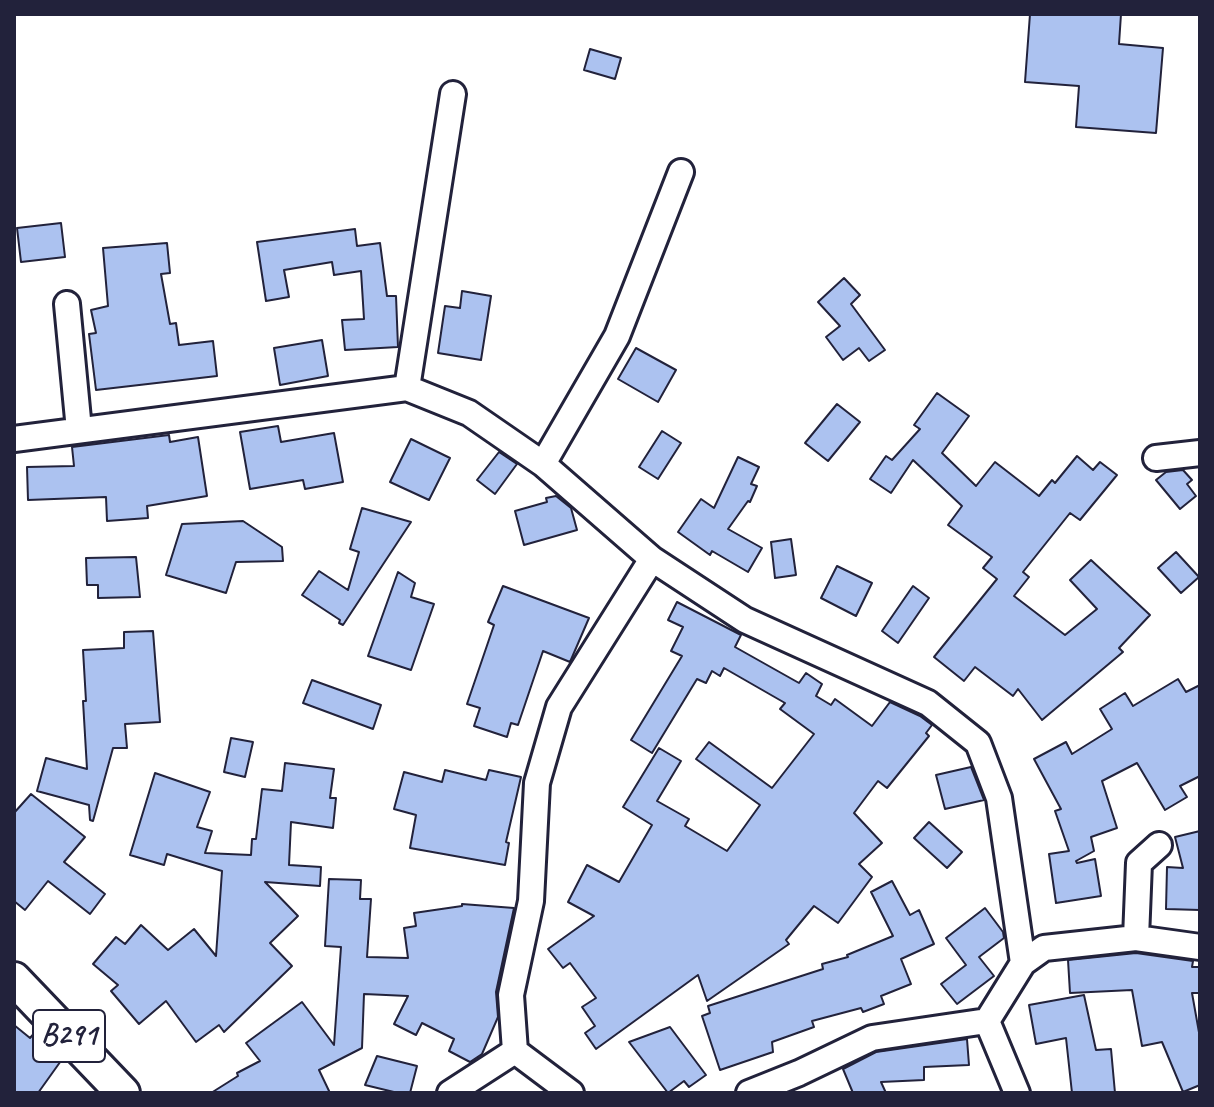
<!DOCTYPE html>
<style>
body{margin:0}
#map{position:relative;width:1214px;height:1107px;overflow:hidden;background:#fff;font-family:Caveat,sans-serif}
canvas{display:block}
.frame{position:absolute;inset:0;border:16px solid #22223b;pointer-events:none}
</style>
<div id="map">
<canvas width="1214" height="1107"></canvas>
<div class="frame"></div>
</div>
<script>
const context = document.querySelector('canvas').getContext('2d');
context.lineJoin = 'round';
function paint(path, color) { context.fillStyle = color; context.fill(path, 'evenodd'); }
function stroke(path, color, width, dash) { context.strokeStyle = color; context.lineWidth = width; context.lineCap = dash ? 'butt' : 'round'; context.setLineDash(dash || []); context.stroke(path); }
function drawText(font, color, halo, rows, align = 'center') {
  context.font = font + ' Caveat,sans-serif'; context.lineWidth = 6; context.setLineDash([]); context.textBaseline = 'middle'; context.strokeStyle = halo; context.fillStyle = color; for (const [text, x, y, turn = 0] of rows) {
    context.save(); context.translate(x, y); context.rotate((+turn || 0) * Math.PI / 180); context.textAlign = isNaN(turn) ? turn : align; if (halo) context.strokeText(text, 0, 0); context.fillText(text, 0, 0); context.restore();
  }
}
const building = new Path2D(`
 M1030,14h91l-2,30 44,4 -7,85 -80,-6 3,-41 -54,-4z
 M590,49l31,9 -6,21 -31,-9z
 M61,223l4,34 -44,5 -4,-34z
 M355,229l2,17 23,-3 7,53h9l2,51 -53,3 -3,-30 22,-1 -3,-48 -27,4 -2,-13 -48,8 5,27 -23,4 -9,-59z
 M167,243l3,30 -9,1 9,50 6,-1 3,22 34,-4 4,35 -121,14 -7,-56 7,-1 -5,-23 17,-4 -5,-58z
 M844,278l16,17 -9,9 34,46 -16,11 -10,-13 -16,12 -17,-23 14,-11 -22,-24z
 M462,291l29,5 -10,64 -43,-7 7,-47 15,2z
 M322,340l6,36 -48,9 -6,-37z
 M636,348l40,22 -18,32 -40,-23z
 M937,393l32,23 -27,37 34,33 19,-24 44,34 13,-16 3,3 22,-27 16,14 7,-8 17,13 -37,45 -10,-7 -47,59 6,5 -15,19 51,39 32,-26 -27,-29 21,-20 59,55 -31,33 4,4 -81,68 -24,-31 -5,7 -38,-29 -11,14 -30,-24 63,-78 -14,-11 9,-11 -44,-32 14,-19 -49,-46 -22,33 -21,-14 16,-23 6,4 28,-31 -6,-4z
 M837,404l23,18 -32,39 -23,-18z
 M278,426l3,16 53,-9 9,49 -38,7 -2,-9 -53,9 -10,-57z
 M662,431l19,12 -23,36 -19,-12z
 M169,435l1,7 28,-5 9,59 -60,10 1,12 -41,3 -1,-24 -78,3 -1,-33 47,-1 -2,-19z
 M411,439l39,19 -21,42 -39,-18z
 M499,452l18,12 -22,30 -18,-14z
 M738,457l21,10 -8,17 6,2 -7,16 -2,-1 -20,28 34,19 -14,24 -36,-21 -2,4 -32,-23 23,-33 13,9z
 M1183,470l9,10 -5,4 9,12 -16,13 -24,-29 10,-8z
 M556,496l15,12 6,22 -53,15 -9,-34 32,-9 -1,-4z
 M362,508l49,14 -68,103 -4,-2 1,-3 -38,-25 17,-24 29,19 11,-38 -9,-3z
 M243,521l39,26 1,14 -47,1 -10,31 -60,-18 16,-51z
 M791,539l5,36 -21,3 -4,-36z
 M1176,552l23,25 -18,16 -23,-25z
 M136,557l4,40 -42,1v-13h-11l-1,-27z
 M837,566l35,17 -16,33 -35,-18z
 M398,572l17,11 -4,14 23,7 -23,66 -43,-14z
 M503,586l86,32 -19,44 -27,-11 -25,74 -7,-2 -4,14 -33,-11 6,-18 -13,-4 27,-79 -6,-3z
 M913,586l16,12 -31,45 -16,-12z
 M677,602l64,33 -6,12 64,36 7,-10 16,11 -6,12 15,9 4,-6 37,27 18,-24 30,14 12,9 -6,8 3,3 -42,52 -9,-7 -24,32 28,30 -23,21 13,13 -34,46 -24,-17 -28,34 3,4 -82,57 -9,-26 -102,74 -11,-16 10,-7 -13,-19 14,-9 -26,-35 -7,5 -15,-19 46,-33 -26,-14 19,-37 32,17 33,-57 -29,-18 36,-59 22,13 -24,40 32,18 -4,7 42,25 33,-46 -64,-46 13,-17 63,46 42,-54 -34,-25 5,-6 -61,-35 -4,8 -8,-5 -6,12 -9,-4 -45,74 -21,-13 51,-84 -11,-5 12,-24 -15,-7z
 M153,631l7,91 -35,2 2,24h-14l-20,73 -3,-1 -1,-15 -52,-14 9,-33 41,11 -4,-68h3l-3,-51 41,-2v-16z
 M1178,679l8,13 14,-7v91l-20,10 7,11 -22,13 -28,-47 -35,18 15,47 -26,9 3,14 -18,10 1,2 18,-4 6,37 -45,7 -7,-49 20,-3 -14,-40 6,-2 -27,-50 32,-17 6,12 40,-25 -12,-20 25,-16 8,13z
 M312,680l69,25 -8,24 -70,-26z
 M231,738l22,4 -8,35 -21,-5z
 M285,763l49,6 -4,29h6l-3,30 -42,-6 -2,43 32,2 -1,19 -55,-4 33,34 -28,27 22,23 -68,66 -5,-7 -23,17 -30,-41 -27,23 -28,-33 7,-6 -25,-21 23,-27 9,7 16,-19 27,25 26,-21 22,27 6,-85 -55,-17 -3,11 -34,-10 25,-82 55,19 -13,35 15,4 -7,22 46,2 1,-16h4l6,-50 20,2z
 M971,767l13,33 -39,9 -9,-34z
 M445,770l41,10 3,-10 32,7 -15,65 3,1 -4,22 -95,-17 6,-33 -22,-6 10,-37 38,10z
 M31,794l54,43 -21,25 41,32 -15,20 -42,-33 -23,29 -11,-9v-88z
 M929,822l33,30 -15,16 -33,-30z
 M1200,831v79l-34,-1 1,-42 16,1 -8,-31z
 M329,879l32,1 -1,19h11l-4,58 41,1 -4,-30 12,-2 -2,-13 48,-7v-2l52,4 -18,84 2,25 -16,37 -12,8 -21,-11 5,-12 -32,-16 -6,12 -22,-11 14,-28 -44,-2 -2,54 -43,22 11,23h-119l27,-17 -1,-3 23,-12 -14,-18 56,-41 32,43 7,-98 -16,-1z
 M892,881l18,34 9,-5 15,34 -33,15 10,25 -30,12 3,8 -21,8 -2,-4 -49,13 2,6 -42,15 1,10 -53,18 -18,-54 8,-3 -2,-7 115,-37 -1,-5 26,-7 -1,-2 46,-19 -22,-44z
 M985,908l18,24 1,6 -25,19 15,19 -37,28 -16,-20 25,-19 -20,-27z
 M1136,953l57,8 -1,6h8v26h-8l8,45v47l-17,7 -21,-50 -20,4 -10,-56 -62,3 -2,-33z
 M1084,995l12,55 15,-1 4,44h-43l-6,-55 -30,6 -7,-39z
 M14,1025l16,13 7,-8 26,28 -25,35h-24z
 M670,1027l36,48 -17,12 -5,-6 -16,12 -39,-51z
 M967,1039l2,26 -45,2v13l-43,2 5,11h-33l-10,-24 33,-17z
 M377,1056l40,10 -7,27h-12l-33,-8z`);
const minor = new Path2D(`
 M67,304l12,126
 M407,388l46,-294
 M14,439l393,-51 62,25 74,51 109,95 93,61 183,83 50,40 21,55 24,165
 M1156,458l44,-5
 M543,464l74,-128 64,-164
 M1136,938l3,-75 20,-18
 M987,1021l30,72
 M450,1093l65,-42
 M571,1093l-56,-42 -4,-56 20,-94 6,-118 22,-76 93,-148
 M749,1093l50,-20 73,-35 115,-17 36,-58 21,-15 92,-10 64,9`);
const major = new Path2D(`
 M14,979l109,114`);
const shields = [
 [69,1036,72]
];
const shieldNames = [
 ["B291",69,1036]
];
paint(building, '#acc2f0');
stroke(building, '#22223b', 2);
stroke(minor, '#22223b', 30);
stroke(major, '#22223b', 38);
stroke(minor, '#fff', 24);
stroke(major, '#fff', 32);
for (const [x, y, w] of shields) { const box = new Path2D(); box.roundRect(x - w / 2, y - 26, w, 52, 6); context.fillStyle = '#fff'; context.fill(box); stroke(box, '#22223b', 2); }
drawText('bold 30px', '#22223b', null, shieldNames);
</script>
